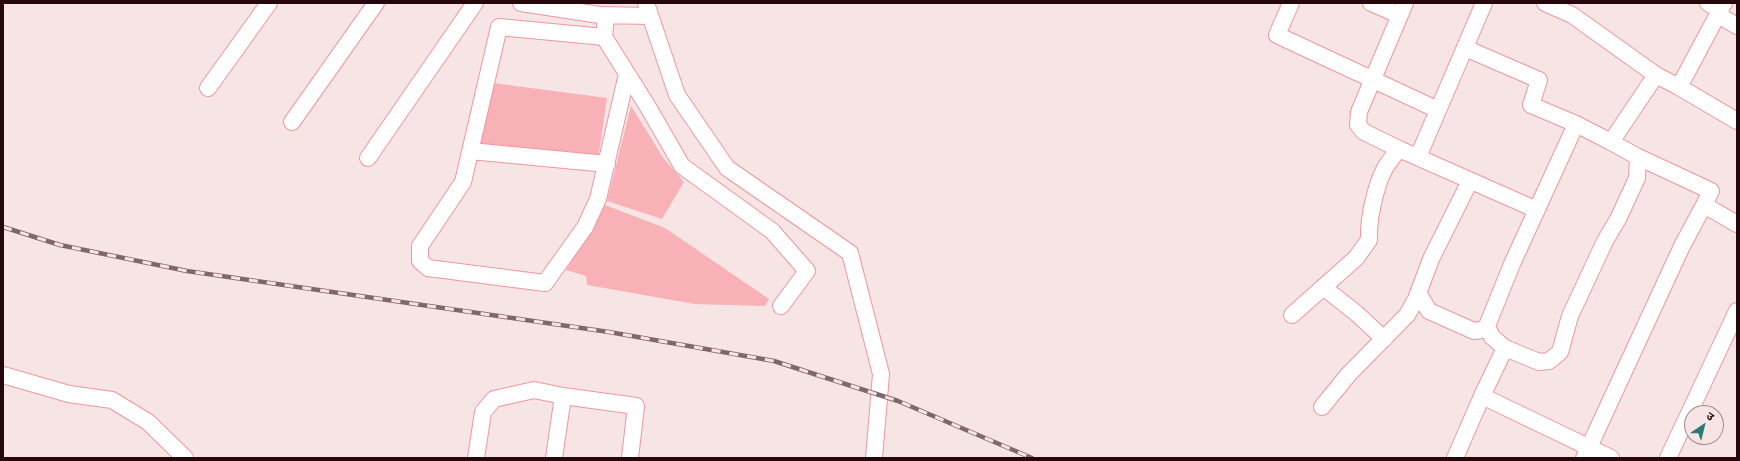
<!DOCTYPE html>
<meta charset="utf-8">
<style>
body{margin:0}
#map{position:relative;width:1740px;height:461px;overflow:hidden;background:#f7e4e5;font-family:"DM Sans","Noto Sans Devanagari",sans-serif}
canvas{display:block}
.frame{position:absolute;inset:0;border:4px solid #26070c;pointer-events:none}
.north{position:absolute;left:1684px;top:405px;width:40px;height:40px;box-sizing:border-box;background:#f7e4e5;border:1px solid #a38c8e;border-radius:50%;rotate:35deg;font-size:11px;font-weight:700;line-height:16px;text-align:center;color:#26070c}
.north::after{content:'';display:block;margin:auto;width:14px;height:18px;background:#2d7776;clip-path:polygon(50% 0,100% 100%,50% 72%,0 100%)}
</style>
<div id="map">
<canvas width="1740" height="461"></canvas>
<div class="frame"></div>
<div class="north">उ</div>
</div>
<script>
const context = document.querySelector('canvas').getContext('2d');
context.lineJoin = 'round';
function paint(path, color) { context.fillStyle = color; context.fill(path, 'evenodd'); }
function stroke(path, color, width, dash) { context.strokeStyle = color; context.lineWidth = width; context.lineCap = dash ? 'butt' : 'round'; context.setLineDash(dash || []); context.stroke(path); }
const green = new Path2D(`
 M493,83l114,15 -9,61 -122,-13z
 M631,106l33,53 20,23 -22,37 -55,-18z
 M605,205l60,23 104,71 -4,7 -70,-2 -108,-19 -1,-9 -20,-6z`);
const minor = new Path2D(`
 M521,3l79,12 50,1
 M646,3l31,92 50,73 123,85 31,121 -7,84
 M1291,3l-14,32 161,75
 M1371,3l28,12
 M1545,3l27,12 84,60
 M1708,3l12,7
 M1724,3l-45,84 -23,-12 -45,67 27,15 73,34 -7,14 33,19
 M606,15l-2,22 44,70 34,59 90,65 35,40 -26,35
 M1718,15l19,11
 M604,37l-105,-10 -36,155 -43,64v15l8,7 117,15 40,-56 13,-28 29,-125
 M1465,48l74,32 -8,25 45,19
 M1679,87l58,34
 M208,88l61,-85
 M292,122l84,-119
 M1611,142l-35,-18 -64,140 -25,62 5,11 13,11 34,14 10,-1 11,-9 10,-36 35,-75 13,-22 19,-41 1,-21
 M1399,149l-35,-17 -6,-7 1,-13 46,-109
 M470,151l137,13
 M1418,157l66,-154
 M368,158l107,-155
 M1323,287l33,26 28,26
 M1418,293l11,18 45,20 14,-2
 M1292,315l64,-57 13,-18c-1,-20 6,-52 15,-70 4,-8 10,-14 15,-21l138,61
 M3,375l66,19 43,6 36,22 37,36
 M1482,396l129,62
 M1322,407l26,-32 59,-60 9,-16 15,-40 39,-78
 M476,458l7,-46 11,-13 40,-9 29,6 73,10 -6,52
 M554,458l9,-62
 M1455,458l27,-62 23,-48
 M1584,458l98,-212 22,-41
 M1668,458l69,-147`);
const rail = new Path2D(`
 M3,227l57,18 127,26 422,61 165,29 124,40 134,57`);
paint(green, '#f8b1b6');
stroke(minor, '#ef969e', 18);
stroke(minor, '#fff', 16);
stroke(rail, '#80676a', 4.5);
stroke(rail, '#f7e4e5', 3, [9]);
</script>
